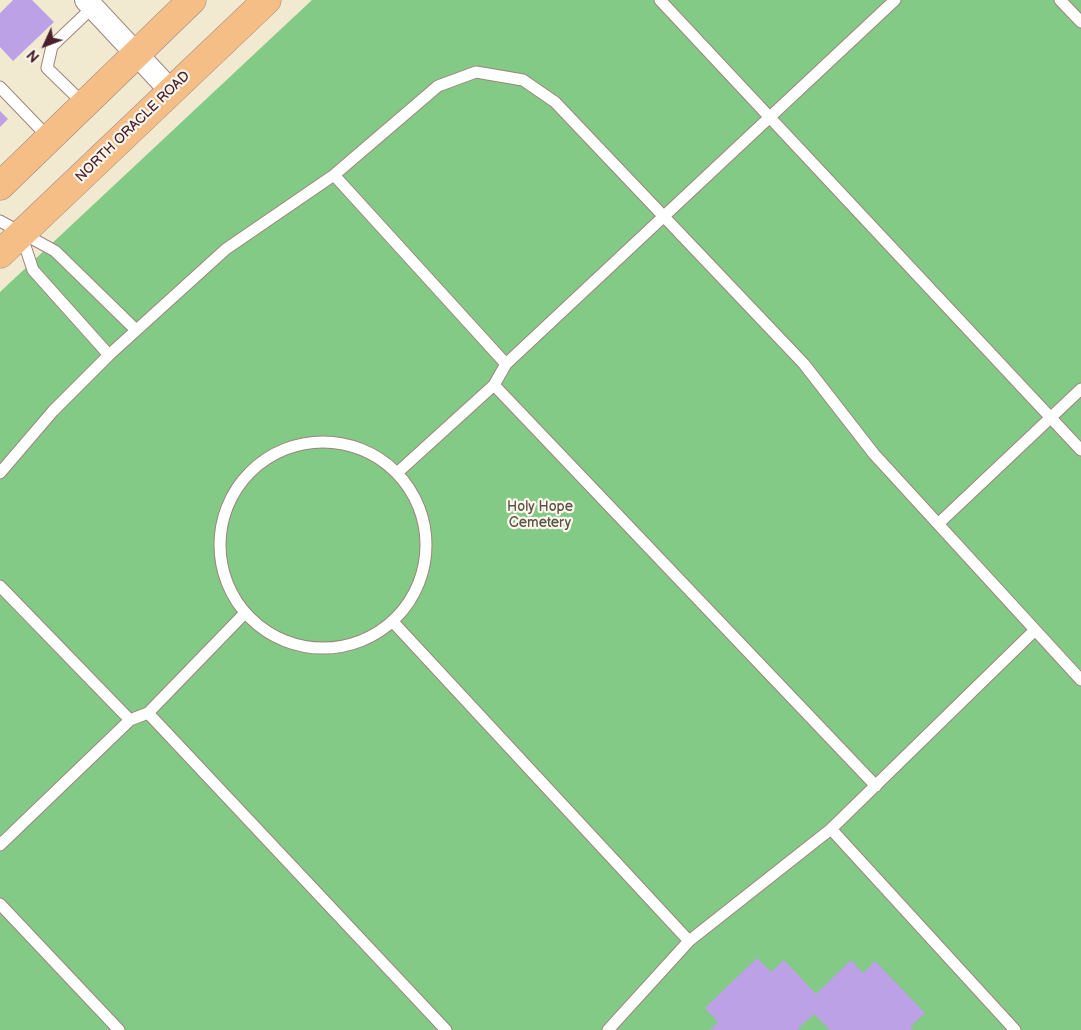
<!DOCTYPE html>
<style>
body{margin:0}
#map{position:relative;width:1081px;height:1030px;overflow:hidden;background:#f2e9d1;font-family:"Balsamiq Sans",sans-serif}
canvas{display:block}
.north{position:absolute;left:20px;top:20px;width:50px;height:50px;-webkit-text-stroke:4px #fbf7ec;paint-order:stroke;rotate:227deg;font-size:14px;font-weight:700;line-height:20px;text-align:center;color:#4a1f2b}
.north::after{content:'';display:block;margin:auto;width:18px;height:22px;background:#4a1f2b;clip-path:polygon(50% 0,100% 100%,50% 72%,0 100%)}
</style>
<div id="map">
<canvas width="1081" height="1030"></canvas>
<div class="north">N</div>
</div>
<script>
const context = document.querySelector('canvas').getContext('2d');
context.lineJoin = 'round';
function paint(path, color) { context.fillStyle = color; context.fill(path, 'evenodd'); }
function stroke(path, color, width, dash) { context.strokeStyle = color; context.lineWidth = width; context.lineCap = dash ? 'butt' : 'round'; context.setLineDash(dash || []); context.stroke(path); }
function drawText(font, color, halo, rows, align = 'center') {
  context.font = font + ' "Balsamiq Sans",sans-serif'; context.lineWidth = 4.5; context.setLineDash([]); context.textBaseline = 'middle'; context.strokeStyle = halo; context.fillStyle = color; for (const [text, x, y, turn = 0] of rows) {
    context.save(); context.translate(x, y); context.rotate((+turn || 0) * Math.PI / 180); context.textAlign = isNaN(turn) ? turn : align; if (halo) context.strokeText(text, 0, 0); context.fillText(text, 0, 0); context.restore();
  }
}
const green = new Path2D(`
 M312,0h769v1030h-1081v-738z`);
const building = new Path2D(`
 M13,0h19l22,22 -41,39 -13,-14v-34z
 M0,111l8,8 -8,8z
 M757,958l14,14 13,-12 32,34 35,-34 12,13 12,-12 50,52 -15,14 4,3h-84l-16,-16 -17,16h-87l8,-8 -13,-14z`);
const service = new Path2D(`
 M660,0l421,450
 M1060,0l21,22
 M0,87l49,51
 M84,104l-37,-36 5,-22 43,-41
 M334,175l172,189 389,-364
 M0,221l55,30 81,79
 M21,234l12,36 76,85
 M494,385l382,401
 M220 545a103 103 0 1 1 206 0a103 103 0 1 1-206 0Z
 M0,473l53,-62 56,-56 117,-106 108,-74 104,-89 38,-14 47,8 32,22 249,262 70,90 207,226
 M397,473l97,-88 12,-21
 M938,524l143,-135
 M0,586l130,134 -130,125
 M394,623l295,318
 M148,713l298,317
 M130,720l18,-7 97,-100
 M831,829l184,201
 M0,904l119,126
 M608,1030l81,-89 142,-112 203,-198`);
const minor = new Path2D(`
 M86,0l85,91`);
const trunk = new Path2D(`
 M0,186l192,-186
 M0,254l267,-254`);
const streetNames = [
 ["NORTH ORACLE ROAD",133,127,-44]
];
const parkNames = [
 ["Holy Hope",540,507],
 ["Cemetery",540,523]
];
paint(green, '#82ca85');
paint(building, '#bda1e6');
stroke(service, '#9e847e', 13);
stroke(minor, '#9e847e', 24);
stroke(trunk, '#9e847e', 29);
stroke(service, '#fff', 11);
stroke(minor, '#fff', 22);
stroke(trunk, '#f6be87', 28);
drawText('14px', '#4a1f2b', '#fbf7ec', streetNames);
drawText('14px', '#5b5246', '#fbf7ec', parkNames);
</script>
